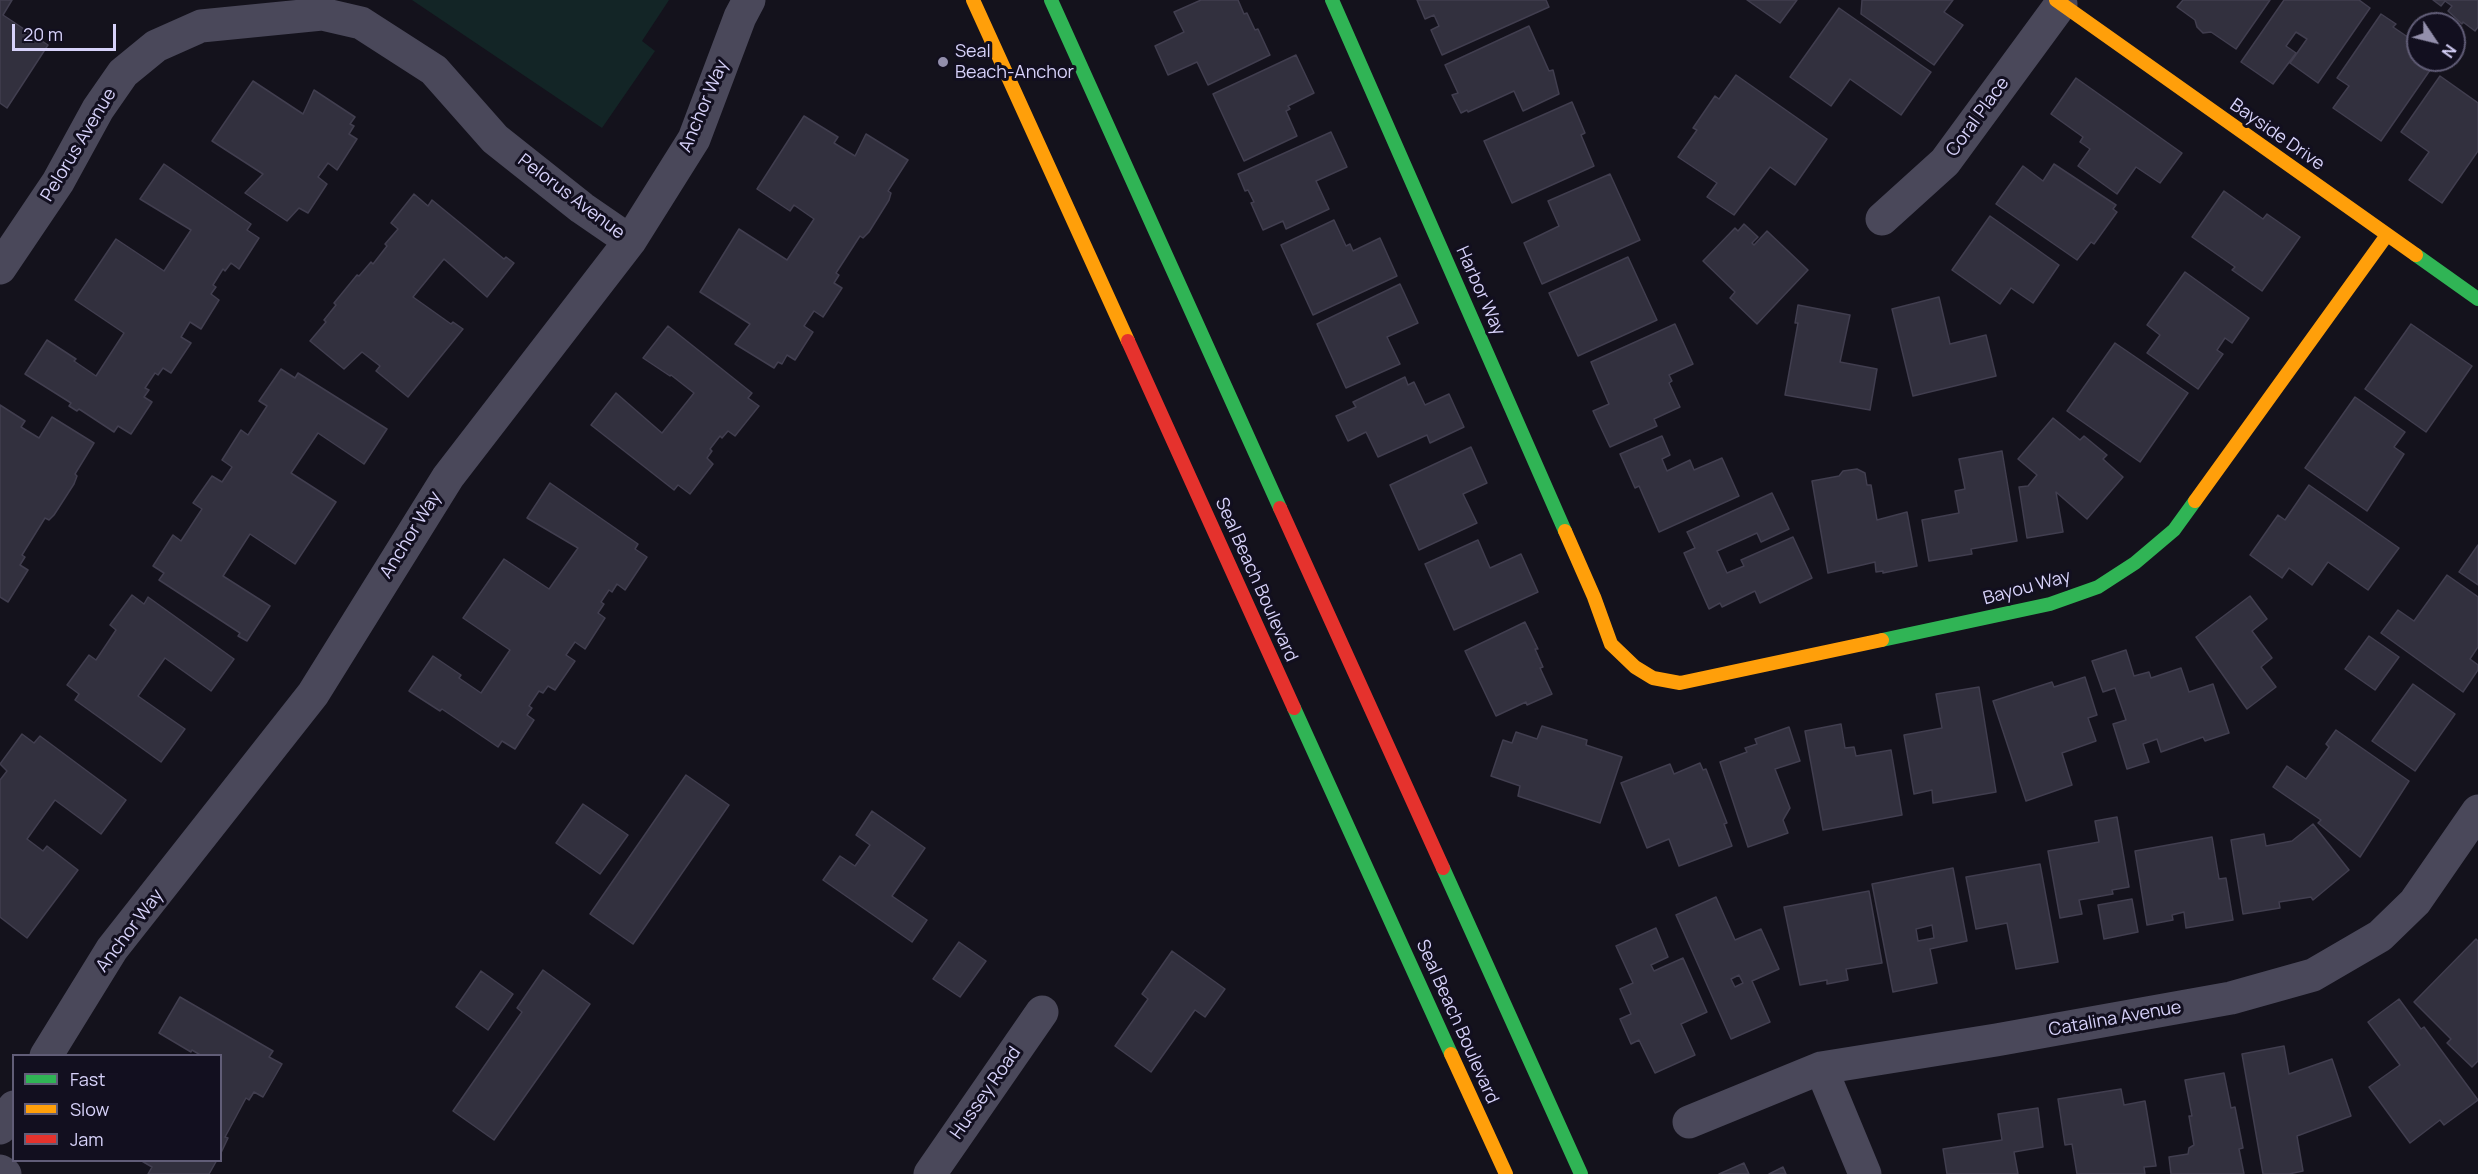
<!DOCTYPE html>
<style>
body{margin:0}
#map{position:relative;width:2478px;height:1174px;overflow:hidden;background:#14121c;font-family:Manrope,sans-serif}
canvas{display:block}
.legend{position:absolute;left:12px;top:1054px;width:210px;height:108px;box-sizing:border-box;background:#120f1f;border:2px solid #615d77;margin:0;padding:8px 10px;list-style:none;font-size:18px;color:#d7d2fa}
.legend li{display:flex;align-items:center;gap:12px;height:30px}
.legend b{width:30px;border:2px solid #615d77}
.north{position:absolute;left:2406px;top:12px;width:60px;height:60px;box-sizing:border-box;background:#120f1f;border:2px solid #615d77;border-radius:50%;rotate:125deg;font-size:16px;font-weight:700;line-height:24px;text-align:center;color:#d7d2fa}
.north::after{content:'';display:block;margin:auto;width:21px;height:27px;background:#938fac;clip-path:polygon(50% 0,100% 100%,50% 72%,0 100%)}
.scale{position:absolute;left:12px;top:24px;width:104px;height:27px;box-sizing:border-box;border:3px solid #d7d2fa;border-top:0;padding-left:8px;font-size:18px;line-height:21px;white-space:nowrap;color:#d7d2fa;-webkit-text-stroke:4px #120f1f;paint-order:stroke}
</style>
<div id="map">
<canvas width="2478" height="1174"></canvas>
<ul class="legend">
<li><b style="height:8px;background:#30b455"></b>Fast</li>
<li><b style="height:8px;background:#ff9f0a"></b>Slow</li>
<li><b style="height:8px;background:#e5322d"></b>Jam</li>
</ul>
<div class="north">N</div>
<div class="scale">20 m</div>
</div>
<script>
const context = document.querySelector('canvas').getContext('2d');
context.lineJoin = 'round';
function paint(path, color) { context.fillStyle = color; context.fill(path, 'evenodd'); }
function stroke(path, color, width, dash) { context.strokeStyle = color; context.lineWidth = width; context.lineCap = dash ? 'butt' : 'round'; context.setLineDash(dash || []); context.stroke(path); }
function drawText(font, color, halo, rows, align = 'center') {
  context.font = font + ' Manrope,sans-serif'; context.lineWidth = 6; context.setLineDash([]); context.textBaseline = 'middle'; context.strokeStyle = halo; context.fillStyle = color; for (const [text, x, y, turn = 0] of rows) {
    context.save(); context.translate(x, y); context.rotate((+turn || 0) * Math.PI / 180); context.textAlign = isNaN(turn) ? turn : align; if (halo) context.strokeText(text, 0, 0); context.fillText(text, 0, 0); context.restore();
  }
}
const green = new Path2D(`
 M412,0h257l-27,41 13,10 -53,77z`);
const building = new Path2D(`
 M0,0h12l-9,15 45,30 -41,63 -7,-5z
 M1201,0h37l6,14 3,-1 8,17 3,-1 12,26 -62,30 -11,-23 -29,13 -13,-29 29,-14 -10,-20z
 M1417,0h129l3,7 -107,48 -11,-25 8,-4 -5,-11 -9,4z
 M1747,0h50l-17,23z
 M1862,0h91l-9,12 19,13 -29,40 -73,-51z
 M2183,0h87l-34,49 -25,-17 -8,1 -6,-6 -2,-7 -18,-13z
 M2284,0h75l11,8 -52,75 -28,-20 17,-24 -11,-7 -10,14 10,7 -23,31 -32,-22z
 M2433,0h45v27l-3,4 -12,-9 -1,2 -14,-13 4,-5 -7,-5 -4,5z
 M1839,8l92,64 -30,43 -51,-36 -19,27 -41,-29z
 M2381,14l15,10 -3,3 25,17v16h19l-56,81 -48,-33 16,-22 -12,-8z
 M1529,26l20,45 4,-1 6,24 -36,17 -9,-20 -46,21 -1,-2 -6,3 -9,-18 6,-2 -13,-28z
 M1296,55l18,38 -26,13 2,3 -4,2 11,25 -53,25 -31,-67z
 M1736,75l91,64 -32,46 -25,-18 -36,48 -27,-18 10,-14 -39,-26 19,-27 -4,-2 22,-32 4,3z
 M2440,76l38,27v48l-36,52 -33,-23 20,-28 -28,-20z
 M2076,78l106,75 -22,30 -24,-16 -19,27 -39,-28 12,-17 -10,-7 3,-5 -32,-23z
 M253,81l50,33 11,-24 41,27 -5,7 4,2 -5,8 8,5 -20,31 -9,-7 -10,14 9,7 -19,29 -9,-5 -12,13 -42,-28 18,-19 -51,-33z
 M1572,102l13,31 -4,2 13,31 -82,37 -28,-62z
 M804,116l34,21 -4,6 21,13 11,-22 42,26 -20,31 3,2 -2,7 -20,32 -6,6 -3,-2 -24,37 3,2 -5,8 8,5 -19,29 -9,-6 -10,15 9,6 -18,28 -8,-5 -5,9 -4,-2 -4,6 -39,-24 15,-20 -50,-32 39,-63 48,31 27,-41 -20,-14 -4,6 -33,-22z
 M1331,132l16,35 -31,14 13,28 -43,20 -3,-8 -20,9 -12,-27 3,-1 -6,-12 -3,1 -7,-17z
 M164,164l87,60 -4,6 12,8 -20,31 -8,-6 -6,8 -2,-2 -10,16 3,2 -5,7 8,6 -18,29 -11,-7 -9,15 10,6 -20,30 -8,-5 -5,7 -3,-2 -10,15 4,2 -5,7 8,5 -21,32 -13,-8 -4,6 -35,-23 -2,2 -8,-5 2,-3 -46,-29 22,-34 29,19 -2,2 22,15 28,-43 -49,-33 41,-61 48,32 27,-41 -51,-31z
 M2054,164l62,41 -3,4 4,3 -23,32 -3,-2 -14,18 -81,-56 27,-38 20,15z
 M1610,174l30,66 -98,44 -18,-41 35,-17 -11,-25z
 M2224,191l39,28 4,-5 33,23 -38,54 -30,-21 3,-3 -43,-30z
 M414,194l14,12 4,-6 72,59 2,-2 8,6 -27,34 -43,-38 -31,38 38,27 2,-2 10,7 -55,68 -32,-26 4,-5 -18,-14 -18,17 -34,-28 16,-19 -2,-2 12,-15 -2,-2 23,-28 2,1 12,-14 2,2 14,-18 -2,-2 13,-15 -7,-6z
 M1990,216l69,49 -26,38 -22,-15 -11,16 -48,-34z
 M1334,220l12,26 4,-2 3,7 27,-13 17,38 -84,39 -32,-70z
 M1744,224l14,13 -6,6 2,2 13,-14 41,39 -51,54 -27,-26 5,-6 -32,-31 32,-33 3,3z
 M1628,257l29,63 -79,36 -29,-63z
 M2185,272l64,46 -17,25 -7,-5 -8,12 6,4 -25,35 -51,-36 13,-18 -13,-10z
 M1400,284l18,39 -31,14 13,27 -54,24 -29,-64z
 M1939,297l11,47 36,-9 10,41 -83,20 -21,-87z
 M1798,305l52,10 -10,47 37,7 -7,41 -85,-15 13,-72h-3z
 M1675,324l18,40 -24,11 3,6 -3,2 11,24 -26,12 3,7 -47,21 -17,-36 16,-7 -18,-42z
 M2411,324l61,42 -46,66 -61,-43z
 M668,326l84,67 -4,5 11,8 -24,30 -7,-5 -6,7 -2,-2 -10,13 2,2 -5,7 6,6 -23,30 -12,-9 -4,5 -83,-65 25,-32 46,40 32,-40 -23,-18 -1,1 -27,-18z
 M2115,343l73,50 -48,69 -73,-51z
 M281,369l14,9 3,-5 89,56 -23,35 -46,-31 -27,40 45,29 -41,62 -45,-30 -27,42 47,30 -23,35 -9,-5 2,-3 -81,-53 5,-7 -11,-7 20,-31 8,6 21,-32 -9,-6 19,-27 10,6 10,-15 -10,-7 19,-30 7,5 19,-29 -8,-5z
 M1405,377l3,8 6,-3 11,23 24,-11 15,33 -34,16 -3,-8 -49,22 -12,-25 -18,9 -12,-25 20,-9 -3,-5z
 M2355,397l50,35 -11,15 10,7 -37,57 -62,-43z
 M0,405l25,16 -4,6 18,11 13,-21 42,26 -19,31 2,2 -3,8 -20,31 -5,5 -4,-2 -23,37 3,2 -5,8 8,5 -20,32 -8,-5z
 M2053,418l27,22 4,-4 23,19 -4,4 20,18 -36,42 -31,-27 7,40 -36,6 -8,-51 9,-1 9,-11 -19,-16z
 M1662,436l8,19 -8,4 5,12 23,-11 4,10 28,-12 17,38 -80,36 -20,-46 -4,2 -15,-34z
 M1471,447l16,36 -24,11 14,29 -58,27 -29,-65z
 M2002,451l15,90 -46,8 1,5 -43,7 -7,-41 37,-7 -4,-22 10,-2 -6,-30z
 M1857,469l8,4 2,12h4l6,35 30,-8 10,54 -34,7v-2l-7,1 -1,-10 -47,11 -16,-92 27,-5 4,-5z
 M550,483l88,61 -3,5 12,8 -22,33 -8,-6 -5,8 -3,-2 -8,12 3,2 -6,9 7,5 -20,31 -10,-7 -9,13 9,6 -20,29 -7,-4 -5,7 -4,-2 -10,15 3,2 -5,7 7,5 -19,29 -13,-8 -4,6 -56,-38 -2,2 -31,-20 24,-35 28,19 -2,3 22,15 29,-43 -47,-32 41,-59 45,30 29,-41 -51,-30z
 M2309,485l90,63 -31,42 -40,-28 -16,23 -23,-17 -7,10 -32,-23 28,-40 7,5z
 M1772,493l17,36 -28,13 -4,-9 -40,18 10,22 17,-7 -3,-6 52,-23 19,41 -52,25 -5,-12 -33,16 -2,-4 -11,6 -25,-56 11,-5 -8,-16z
 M1478,540l12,28 31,-14 17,38 -84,38 -29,-66z
 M2478,545v40l-19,-13z
 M2447,575l31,22v50l-8,12 8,6v5l-15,22 -82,-59 17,-23 16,11z
 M132,595l12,9 4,-7 86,62 -23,32 -46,-33 -27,38 47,33 -24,33 -86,-62 4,-6 -12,-9 22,-30 7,5 20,-30 -6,-5z
 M2250,596l17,23 -15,12 20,27 -11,9 15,20 -29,22 -51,-72z
 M1525,622l13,27h-3l8,18 -3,1 12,26 -25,11 -1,-3 -30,14 -31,-65z
 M2369,636l30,21 -24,33 -30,-21z
 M2126,650l8,26 15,-4 2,6 30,-10 8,24 24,-8 16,49 -24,8 -2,-4 -42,15 -4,-13 -14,5 6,18 -22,7 -14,-45 13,-4 -11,-32 -12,4 -11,-31z
 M2085,677l12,38 -9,3 8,23 -34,12 10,32 -46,16 -33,-100 59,-19 2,5z
 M2413,684l42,30 -40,57 -43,-30z
 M1979,687l17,105 -63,11 -1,-13 -18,4 -10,-59 38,-7 -6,-34z
 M1841,724l4,24 9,-1 2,9 35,-6 11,65 -79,15 -18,-99z
 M1542,726l45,14 -1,5 36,12 -22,66 -82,-27 2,-10 -29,-10 12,-36 9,3 4,-11 21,7z
 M1789,727l11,34 -25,8 15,39 -7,12 5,13 -40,14 -28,-85 27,-10 -2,-4 12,-4 -2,-5z
 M2336,730l73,51 -49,76 -42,-34 3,-3 -48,-33 14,-21 19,13 23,-32 -3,-3z
 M22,734l12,9 6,-7 86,64 -25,34 -46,-34 -28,39 16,12 4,-5 31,24 -51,68 -27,-21v-137l7,-9 -7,-7z
 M1700,763l3,7 3,-1 21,54 -3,1 8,22 -53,20 -10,-27 -22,9 -26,-65 49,-19 4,10z
 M686,775l43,30 -96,139 -43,-30z
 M583,804l45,31 -28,39 -44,-31z
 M872,811l53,37 -33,48 35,24 -15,22 -89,-62 17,-24 15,10 15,-21 -14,-10z
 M2117,817l12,70 -17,3 1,4 -34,6 3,14 -22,4 -12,-67 51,-9 -4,-21z
 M2313,824l36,46 -36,30 -2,-3 -32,5 1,6 -37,6 -12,-74 33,-6 2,12 26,-5z
 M2212,837l7,42 7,-1 7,42 -47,8 -2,-16 -12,3 1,5 -26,5 -12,-74z
 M2040,864l18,98 -42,7 -9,-46 -31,6 -10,-52z
 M1953,868l14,73 -37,8 7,34 -44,9 -21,-108zM1932,925l2,13 -16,3 -2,-12z
 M1869,891l13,72 -36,6 2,11 -21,4v-4l-27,5 -16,-78z
 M1716,897l19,43 26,-11 18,40 -27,12 18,41 -39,17 -55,-124zM1739,975l4,8 -8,4 -4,-8z
 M2132,899l6,33 -34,7 -6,-34z
 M1656,928l12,29 -17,8 3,6 29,-13 24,54 -26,12 14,31 -40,18 -16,-33 -8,4 -11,-25 11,-5 -11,-25 13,-6 -17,-37z
 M2476,939l2,2v120l-6,6 -25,-24 4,-4 -37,-37z
 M959,942l27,19 -26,36 -27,-18z
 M1172,951l53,38 -20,28 -10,-7 -44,62 -36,-26 33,-47 -6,-5z
 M543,970l47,34 -96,136 -41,-29 69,-99 -5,-4z
 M481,971l32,23 -25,36 -32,-23z
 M180,997l93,54 -4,6 13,7 -19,33 -9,-5 -5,8 -3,-2 -21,39 3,1 -8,17v-99h-18l-10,-6 -1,2 -32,-19z
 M2399,999l22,30 3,-2 54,73 -34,25 -4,-5 -30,23 -41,-56 31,-22 -32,-43z
 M2284,1046l5,28 43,-15 19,57 -54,20 6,35 -14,3h-26l-21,-120z
 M2224,1073l7,35 4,-1 8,41 -4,1 5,25h-73l-2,-17 19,-3 1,-6 5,-3 -5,-29h3l-7,-36z
 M2121,1089l3,16 21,-4 11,65 -12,1 1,7h-68l-5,-30 -7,1 -7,-46z
 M2038,1108l5,39 -29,5 4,22h-71l-4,-25 59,-9 -4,-26z
 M140,1160h77l-8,14h-61l4,-7z
 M1744,1163l5,11h-30z
 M1783,1167l3,7h-17z`);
const street = new Path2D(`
 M1882,219l63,-57 116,-158
 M0,268l58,-86 40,-73 25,-36 33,-27 45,-20 121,-12 39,9 73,47 61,69 87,69 48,33
 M46,1056l66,-107 201,-255 135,-217 182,-236 64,-102 46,-122 9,-17
 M1821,1068l44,106
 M1689,1122l132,-54 175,-28 235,-42 82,-23 67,-39 35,-34 63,-91
 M0,1128l14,-21
 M0,1171l5,3
 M930,1174l112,-162`);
const fast = new Path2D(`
 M1051,0l229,508
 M1332,0l233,531
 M2416,255l62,44
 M1882,640l168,-36 48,-17 37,-24 39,-33 21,-29
 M1294,708l157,346
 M1443,868l138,306`);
const slow = new Path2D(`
 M973,0l155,341
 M2056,0l360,255
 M2195,501l192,-266
 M1565,531l29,66 17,47 24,23 18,11 27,5 202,-43
 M1451,1054l55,120`);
const jam = new Path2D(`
 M1128,341l166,367
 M1280,508l163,360`);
const markers = [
 [943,62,6,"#938fac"]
];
const poiNames = [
 ["Seal",955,52],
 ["Beach-Anchor",955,73]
];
const streetNames = [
 ["Anchor Way",704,106,-67],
 ["Coral Place",1978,117,-54],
 ["Bayside Drive",2277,135,35],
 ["Pelorus Avenue",79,145,-59],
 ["Pelorus Avenue",571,197,37],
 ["Harbor Way",1480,291,66],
 ["Anchor Way",411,535,-58],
 ["Seal Beach Boulevard",1256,580,66],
 ["Bayou Way",2027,588,-15],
 ["Anchor Way",130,931,-53],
 ["Catalina Avenue",2115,1019,-10],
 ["Seal Beach Boulevard",1457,1022,66],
 ["Hussey Road",986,1093,-55]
];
paint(green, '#132526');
paint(building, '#32303e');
stroke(building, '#413e4f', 1.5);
stroke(street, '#4a485a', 33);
stroke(fast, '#30b455', 14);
stroke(slow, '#ff9f0a', 14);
stroke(jam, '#e5322d', 14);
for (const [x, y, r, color] of markers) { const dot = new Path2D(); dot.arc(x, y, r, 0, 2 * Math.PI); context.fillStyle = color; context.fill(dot); stroke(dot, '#120f1f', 2); }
drawText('18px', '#d7d2fa', '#120f1f', poiNames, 'left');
drawText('18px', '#d7d2fa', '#120f1f', streetNames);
</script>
